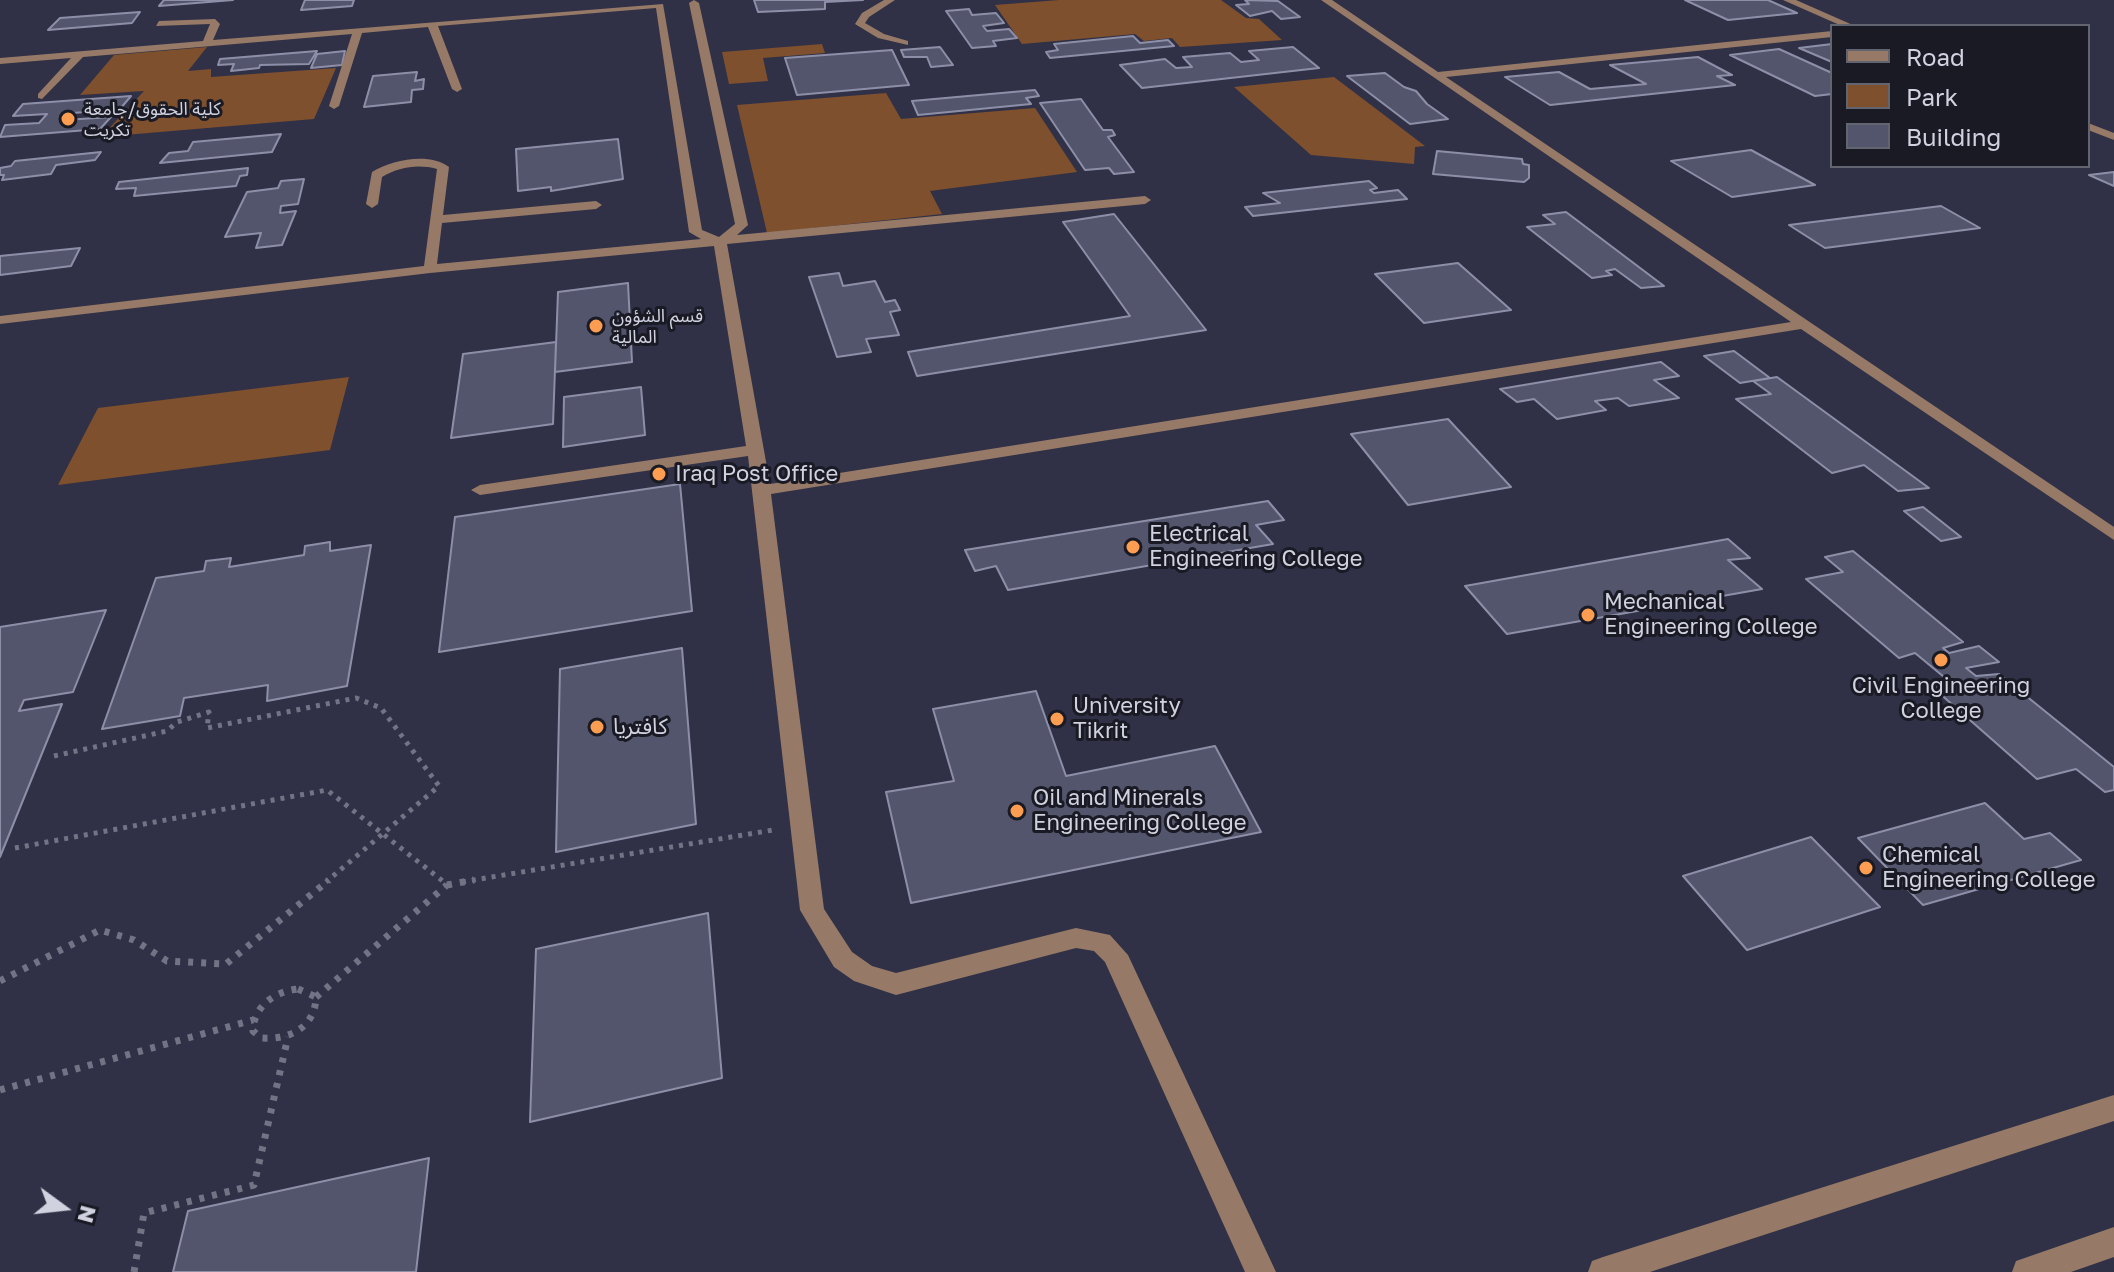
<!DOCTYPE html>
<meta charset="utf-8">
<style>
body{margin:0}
#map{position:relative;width:2114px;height:1272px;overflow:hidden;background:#303146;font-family:"Golos Text",sans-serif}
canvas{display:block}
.legend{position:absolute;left:1830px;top:24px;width:260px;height:144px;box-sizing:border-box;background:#191a24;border:2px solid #62646f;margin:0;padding:10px 14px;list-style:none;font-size:24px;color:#d0d2df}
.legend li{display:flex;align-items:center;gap:16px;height:40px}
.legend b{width:40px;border:2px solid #62646f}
.north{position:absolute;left:24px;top:1168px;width:80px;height:80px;-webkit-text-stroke:6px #191a24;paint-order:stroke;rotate:105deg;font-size:22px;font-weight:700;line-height:32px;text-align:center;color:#d0d2df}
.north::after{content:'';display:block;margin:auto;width:28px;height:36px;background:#d0d2df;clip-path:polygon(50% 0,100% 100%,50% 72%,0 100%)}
</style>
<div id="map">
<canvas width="2114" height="1272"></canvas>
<ul class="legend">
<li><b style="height:10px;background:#967a67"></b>Road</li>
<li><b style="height:22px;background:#7e502e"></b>Park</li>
<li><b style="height:22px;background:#53556c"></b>Building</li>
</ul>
<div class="north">N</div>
</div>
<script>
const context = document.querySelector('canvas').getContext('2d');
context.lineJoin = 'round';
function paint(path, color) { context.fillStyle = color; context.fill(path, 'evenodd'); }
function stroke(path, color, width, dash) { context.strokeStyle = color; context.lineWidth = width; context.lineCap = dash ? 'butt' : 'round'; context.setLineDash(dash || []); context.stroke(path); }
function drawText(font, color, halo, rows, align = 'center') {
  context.font = font + ' "Golos Text","Noto Sans Arabic",sans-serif'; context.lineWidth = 6; context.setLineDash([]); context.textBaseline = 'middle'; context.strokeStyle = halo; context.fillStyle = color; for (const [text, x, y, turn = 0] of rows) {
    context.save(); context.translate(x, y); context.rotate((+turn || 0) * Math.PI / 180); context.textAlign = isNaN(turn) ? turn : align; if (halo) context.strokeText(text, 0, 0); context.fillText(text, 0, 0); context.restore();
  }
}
const green = new Path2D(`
 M1059,0h162l25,18 13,1 23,21 -102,7 -8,-9 -28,3 -9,-7 -113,10 -27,-39z
 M822,44l3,9 -62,5 5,23 -39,3 -7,-32z
 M207,47l-19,24 23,-2v8l125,-9 -22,51 -213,18 43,-46 -64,4 34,-40z
 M1334,77l91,69 -10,1 -1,17 -103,-9 -77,-68z
 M886,93l15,26 134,-11 42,64 -147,19 12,23 -175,19 -30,-128z
 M349,377l-19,73 -272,35 40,-77z`);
const building = new Path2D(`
 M164,0h69l-74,6z
 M305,0h49l-2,6 -51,4z
 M754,0h109l-38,2v7l-67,3z
 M1245,0l33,1 22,16 -19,2 -9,-8 -22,5 -14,-11 13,-1z
 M1685,0h83l29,13 -69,7z
 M969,9l3,6 24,-2 8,10 -21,3 4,5 22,-2 8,9 -24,3 3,5 -24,2 -26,-37z
 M140,12l-8,11 -84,7 12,-12z
 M1133,36l7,7 28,-3 6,6 -124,12 -4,-6 12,-2 -4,-6z
 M1832,44v18l-33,-14z
 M940,47l13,18 -22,2 -4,-10h-23l-3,-7z
 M1293,47l26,21 -177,20 -22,-23 45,-6 11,9 16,-1 -9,-10 47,-4 11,9 18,-2 -10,-9z
 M1779,49l53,24v21l-17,2 -85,-41z
 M892,50l17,35 -112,10 -12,-37z
 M317,51l-8,13 -49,1 -1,3 -28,3 3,-7 -16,1 2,-6z
 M345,51l-3,14 -31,3 6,-14z
 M1698,57l34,18 -15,1 18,9 -185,20 -45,-28 54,-5 31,17 56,-5 -36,-19z
 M417,72l-2,9 9,-2 -1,10 -11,1 -1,12 -47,5 9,-31z
 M1385,73l19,14 12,4 11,13 21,15 -38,5 -63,-48z
 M1035,90l4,6 -13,2 5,6 -113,11 -6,-14z
 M131,96l-11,13 -47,4 -8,7 46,-3 -11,12 -100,8 5,-12 34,-2 8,-9 -34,2 10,-12z
 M1081,99l22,31h9l3,5 -7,2 26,35 -20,2 -5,-6 -24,2 -45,-67z
 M281,134l-9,18 -112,11 9,-10 19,-2 5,-9z
 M618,139l5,40 -72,12v-4l-33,4 -2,-42z
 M1751,150l64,35 -83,12 -61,-36z
 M1437,151l85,8 1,5 6,1v13l-5,4 -91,-8z
 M101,152l-6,8 -39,5 -5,9 -49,6 2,-5h-4v-7l11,-2 4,-5z
 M248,168l-1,7 -7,1 -4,10 -102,10 2,-8 -20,1 3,-7z
 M2114,172v14l-25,-11z
 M304,179l-6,25 -17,2 -1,7 16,-2 -14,34 -26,3 5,-15 -36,4 22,-45 31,-4 3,-7z
 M1369,181l8,7 -7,2 4,3 24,-3 9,9 -154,17 -8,-9 35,-4 -17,-10z
 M1941,206l39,22 -155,20 -36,-23z
 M1566,212l98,74 -23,2 -26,-19 -9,2 6,4 -20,3 -65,-51 28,-3 -12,-9z
 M1114,214l92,116 -289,46 -9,-24 222,-36 -67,-94z
 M80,248l-9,18 -71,9v-19z
 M1458,263l53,47 -87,13 -49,-49z
 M839,273l4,13 32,-5 10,21 10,-2 5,10 -10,2 9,23 -33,4 5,13 -34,5 -28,-80z
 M628,283l4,79 -77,10 3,-80z
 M556,342l-3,82 -102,14 12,-84z
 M1734,351l36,27 -30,5 -36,-27z
 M1661,362l18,14 -25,4 25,18 -50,8 -11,-8 -23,3 11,9 -49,9 -23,-20 -17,3 -17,-13z
 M1777,377l152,111 -31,3 -34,-26 -32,8 -96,-74 35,-5 -18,-13z
 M641,387l4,48 -82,12 1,-50z
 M1448,419l63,68 -103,18 -57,-71z
 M680,484l12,127 -253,41 16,-135z
 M1268,501l16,19 -28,5 17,19 -265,46 -12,-24 -21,5 -10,-21z
 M1923,507l38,30 -20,4 -37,-30z
 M1728,539l22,19 -22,2 34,29 -255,45 -42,-48z
 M330,542v9l41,-6 -24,141 -80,15 1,-16 -84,13 -4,18 -78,13 54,-151 48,-7 2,-10 25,-3 -2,9 75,-12 1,-9z
 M1853,551l110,91 -20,6 6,5 30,-7 20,16 -33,6 10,8 23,-2 115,93v23l-9,2 -29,-23 -39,10 -107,-94 20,-3 -35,-29 -16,5 -93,-79 37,-7 -18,-15z
 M106,610l-33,82 -49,8 -5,11 43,-7 -62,153v-230z
 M682,648l14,176 -140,28 4,-183z
 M1036,691l30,85 149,-30 46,86 -350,71 -25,-111 68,-11 -21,-72z
 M1985,803l39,36 26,-6 31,27 -158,45 -65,-67z
 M1811,837l69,70 -133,43 -64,-74z
 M708,913l14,165 -192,44 6,-173z
 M429,1158l-13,114h-243l15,-61z`);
const pathFar1 = new Path2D(`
 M54,756l113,-25 10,-9 32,-10 -2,16 149,-30 25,10 58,78 -113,96
 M15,848l312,-58 117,92
 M462,882l311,-52`);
const path = new Path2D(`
 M447,885l27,-5
 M0,981l100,-51 34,10 33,21 59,3 103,-84
 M298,989l18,8c-1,31 -27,43 -55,41l-8,-7c0,-24 22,-40 45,-42z
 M316,997l131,-112 -6,-5
 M0,1090l253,-70
 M134,1272l10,-59 110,-28 34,-148`);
const minor = new Path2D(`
 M694,0l5,3 49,222 -11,10 408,-39 6,4 -6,4 -418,40 43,240 1021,-162 -470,-322h11l106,72 394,-41v6l-386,40 668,450v13l-313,-211 -1030,165 53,415 28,43 20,14 24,7 180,-45 34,7 18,20 148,317h-31l-140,-310 -11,-11 -18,-3 -180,47 -42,-14 -20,-14 -34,-57 -52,-454 -268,39 -9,-5 9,-5 266,-39 -32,-200 -284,27 -430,51v-8l424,-50 13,-97c-19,-5 -38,-2 -55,8l-4,27 -6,4 -6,-4 6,-32c20,-12 57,-20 77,-5l-6,48 153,-14 6,4 -6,4 -154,14 -5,41 264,-25 -12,-7 -33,-224 -218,18 24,63 -5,3 -5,-3 -24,-62 -66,6 -23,73 -5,3 -5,-3 23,-72 -269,23 -41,42 -4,-1v-4l33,-36 -71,6v-6l203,-17 7,-17 -54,2 3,-5 56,-2 5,5 -7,16 450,-36 39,226 17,7 16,-13 -46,-221z
 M884,0h11l-26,17 -4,6 19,11 24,7v4l-30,-7 -23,-14 7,-11z
 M1783,0h13l59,26h-13z
 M2088,123l26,10v7l-26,-10z
 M2114,1095v26l-464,151h-62l4,-11 11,-4z
 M2114,1227v30l-43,15h-59l4,-11z`);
const markers = [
 [68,119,8,"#fc9d52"],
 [596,326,8,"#fc9d52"],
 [659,474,8,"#fc9d52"],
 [1133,547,8,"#fc9d52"],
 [1588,615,8,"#fc9d52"],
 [1941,660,8,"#fc9d52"],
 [1057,719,8,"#fc9d52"],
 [597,727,8,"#fc9d52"],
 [1017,811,8,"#fc9d52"],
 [1866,868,8,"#fc9d52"]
];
const farPoinames = [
 ["كلية الحقوق/جامعة",84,109],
 ["تكريت",84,130],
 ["قسم الشؤون",612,316],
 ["المالية",612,337]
];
const poiNames = [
 ["Iraq Post Office",675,474],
 ["Electrical",1149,534],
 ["Engineering College",1149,559],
 ["Mechanical",1604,602],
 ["Engineering College",1604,627],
 ["Civil Engineering",1941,686,"center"],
 ["College",1941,711,"center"],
 ["University",1073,706],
 ["Tikrit",1073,731],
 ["كافتريا",613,727],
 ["Oil and Minerals",1033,798],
 ["Engineering College",1033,823],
 ["Chemical",1882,855],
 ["Engineering College",1882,880]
];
paint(green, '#7e502e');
paint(building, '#53556c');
stroke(building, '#8d8fa8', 2);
stroke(pathFar1, '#727385', 5, [4, 6]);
stroke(path, '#727385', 7, [5, 8]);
paint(minor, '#967a67');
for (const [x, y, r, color] of markers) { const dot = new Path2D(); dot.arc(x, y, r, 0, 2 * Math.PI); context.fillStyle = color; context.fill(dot); stroke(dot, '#191a24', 3); }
drawText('18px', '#d0d2df', '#191a24', farPoinames, 'left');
drawText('22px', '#d0d2df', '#191a24', poiNames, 'left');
</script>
